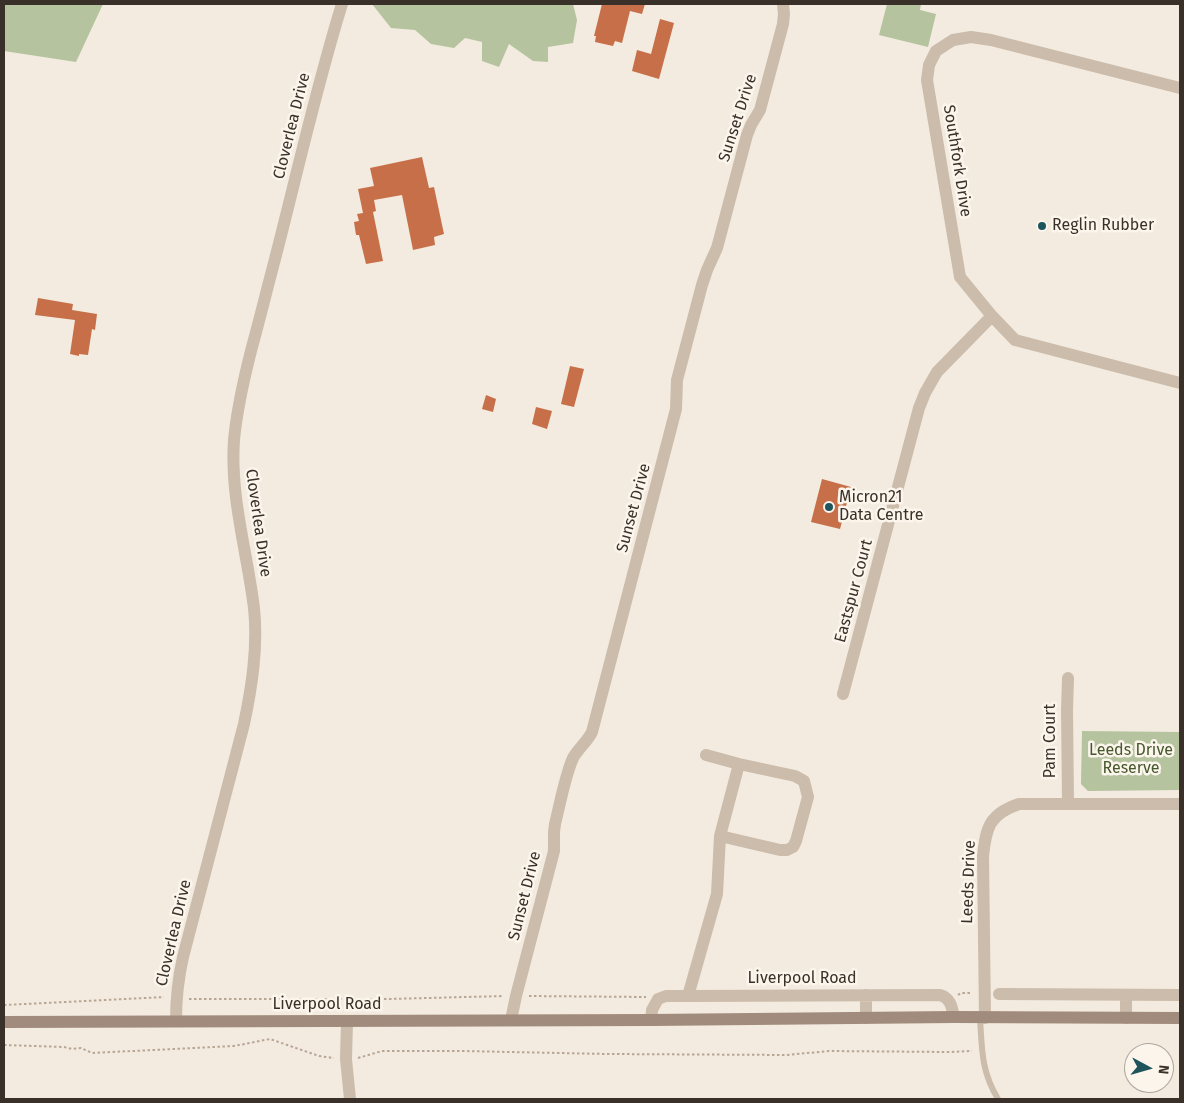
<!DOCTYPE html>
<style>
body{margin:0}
#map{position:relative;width:1184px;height:1103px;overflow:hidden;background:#f3ebdf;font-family:"Fira Sans",sans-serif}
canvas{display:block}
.frame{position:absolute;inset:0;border:5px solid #3a302a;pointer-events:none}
.north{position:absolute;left:1124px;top:1043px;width:50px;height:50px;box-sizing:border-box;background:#fbf5ec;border:1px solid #aea69e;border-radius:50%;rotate:96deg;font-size:14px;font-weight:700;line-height:20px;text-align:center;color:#3a302a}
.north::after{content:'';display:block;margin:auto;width:18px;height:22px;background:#1e545c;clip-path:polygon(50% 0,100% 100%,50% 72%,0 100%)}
</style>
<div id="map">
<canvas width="1184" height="1103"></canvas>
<div class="frame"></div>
<div class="north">N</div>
</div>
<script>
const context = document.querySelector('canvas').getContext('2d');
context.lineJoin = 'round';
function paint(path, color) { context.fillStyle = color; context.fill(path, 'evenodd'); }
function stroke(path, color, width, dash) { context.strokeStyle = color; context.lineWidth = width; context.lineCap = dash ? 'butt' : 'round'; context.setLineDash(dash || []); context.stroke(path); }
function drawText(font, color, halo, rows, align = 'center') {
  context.font = font + ' "Fira Sans",sans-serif'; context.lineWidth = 5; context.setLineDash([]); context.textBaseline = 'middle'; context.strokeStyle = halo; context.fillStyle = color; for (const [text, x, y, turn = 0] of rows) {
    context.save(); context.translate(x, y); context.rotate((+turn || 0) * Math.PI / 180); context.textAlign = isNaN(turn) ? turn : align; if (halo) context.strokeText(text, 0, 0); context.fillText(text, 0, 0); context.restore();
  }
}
const green = new Path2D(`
 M4,4h99l-27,58 -72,-11z
 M372,4h201l4,16 -4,23 -25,4v15l-15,-1 -24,-17 -10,23 -17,-6v-19l-17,-4 -11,10 -23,-4 -16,-14 -24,-2z
 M887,4h34l-1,6 16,4 -8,33 -49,-12z
 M1082,731l98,1v58l-92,1 -7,-7z`);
const building = new Path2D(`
 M602,4h43l-3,10 -12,-3 -8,32 -7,-2 -2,5 -18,-4 1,-6h-2z
 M660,19l14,4 -15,56 -27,-8 5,-21 14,4z
 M422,157l7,31 5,-1 10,47 -10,3 1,8 -22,5 -11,-55 -28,5 2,11 -3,1 10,49 -17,3 -7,-29h-3l-2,-13 5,-1 -2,-7 6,-1 -5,-24 16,-3 -4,-18z
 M38,298l35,6 -1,6 25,4 -2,16 -3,-1 -4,26 -9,-1v2l-9,-2 5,-34 -40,-5z
 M570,366l14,3 -10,38 -13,-3z
 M486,395l10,4 -3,13 -11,-3z
 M536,407l16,4 -5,18 -15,-5z
 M822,479l29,8 -11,42 -29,-7z`);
const path = new Path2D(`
 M958,995l3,-2h11
 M529,996l117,1
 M189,999h200l115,-3
 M4,1005l160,-8
 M4,1045l60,2 8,2 9,-1 11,5 142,-7 36,-7 49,17 15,2
 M358,1058l24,-7h80l145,3 180,1 42,-4 120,1 23,-1`);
const service = new Path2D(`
 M980,1018c2,31 1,53 18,81`);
const minor = new Path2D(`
 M1180,88l-189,-48 -20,-3 -18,3 -17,11 -7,14 -2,15 33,197 32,39 23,24 165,43
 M1068,678l-1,32 1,93
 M843,694l76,-286 6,-15 12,-21 55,-56
 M706,755l33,9 56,12 9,5 4,16 -12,44 -3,6 -6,3h-7l-60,-14
 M999,994l181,1
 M1126,995v23
 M688,996l29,-102 3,-58 19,-72
 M866,1018v-23
 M985,1018l-2,-162c3,-28 6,-42 36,-52h161
 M511,1020l5,-24 38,-145v-19l1,-8c5,-20 10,-48 18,-66 5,-9 14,-16 19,-26l84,-323 1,-29 25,-95 5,-15 10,-22 30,-113 4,-10 9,-15 23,-86 1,-10 -1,-10
 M651,1020l1,-10 6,-11 8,-3h22l252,-1c11,3 12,13 14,22
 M176,1021c0,-22 2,-42 7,-64l61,-233c8,-38 14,-77 10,-116 -7,-57 -24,-111 -20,-168 3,-32 10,-62 18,-93 8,-29 15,-58 23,-88 22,-85 41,-171 67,-255
 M347,1021l-1,38 4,40`);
const secondary = new Path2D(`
 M4,1022l647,-2 303,-3 226,1`);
const markers = [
 [1042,226,5,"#1e545c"],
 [829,507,5,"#1e545c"]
];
const streetNames = [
 ["Sunset Drive",738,118,-72],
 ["Cloverlea Drive",292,126,-76],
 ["Southfork Drive",957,161,81],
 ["Sunset Drive",634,508,-75],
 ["Cloverlea Drive",258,523,82],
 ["Eastspur Court",854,591,-75],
 ["Pam Court",1051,741,-90],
 ["Leeds Drive",969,882,-88],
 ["Sunset Drive",525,896,-76],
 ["Cloverlea Drive",174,933,-77],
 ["Liverpool Road",802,979],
 ["Liverpool Road",327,1005]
];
const poiNames = [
 ["Reglin Rubber",1052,226],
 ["Micron21",839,498],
 ["Data Centre",839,516]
];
const parkNames = [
 ["Leeds Drive",1131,751],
 ["Reserve",1131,769]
];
paint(green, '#b5c39f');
paint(building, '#c76f49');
stroke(path, '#b8a695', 2, [2.5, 2.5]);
stroke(service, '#ccbcab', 6);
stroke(minor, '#ccbcab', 12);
stroke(secondary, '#a08b7c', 12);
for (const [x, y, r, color] of markers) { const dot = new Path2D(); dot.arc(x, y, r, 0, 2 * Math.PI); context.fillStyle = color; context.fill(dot); stroke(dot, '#fbf5ec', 2); }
drawText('16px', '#3a302a', '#fbf5ec', streetNames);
drawText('16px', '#3a302a', '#fbf5ec', poiNames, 'left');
drawText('16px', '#46582d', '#fbf5ec', parkNames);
</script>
